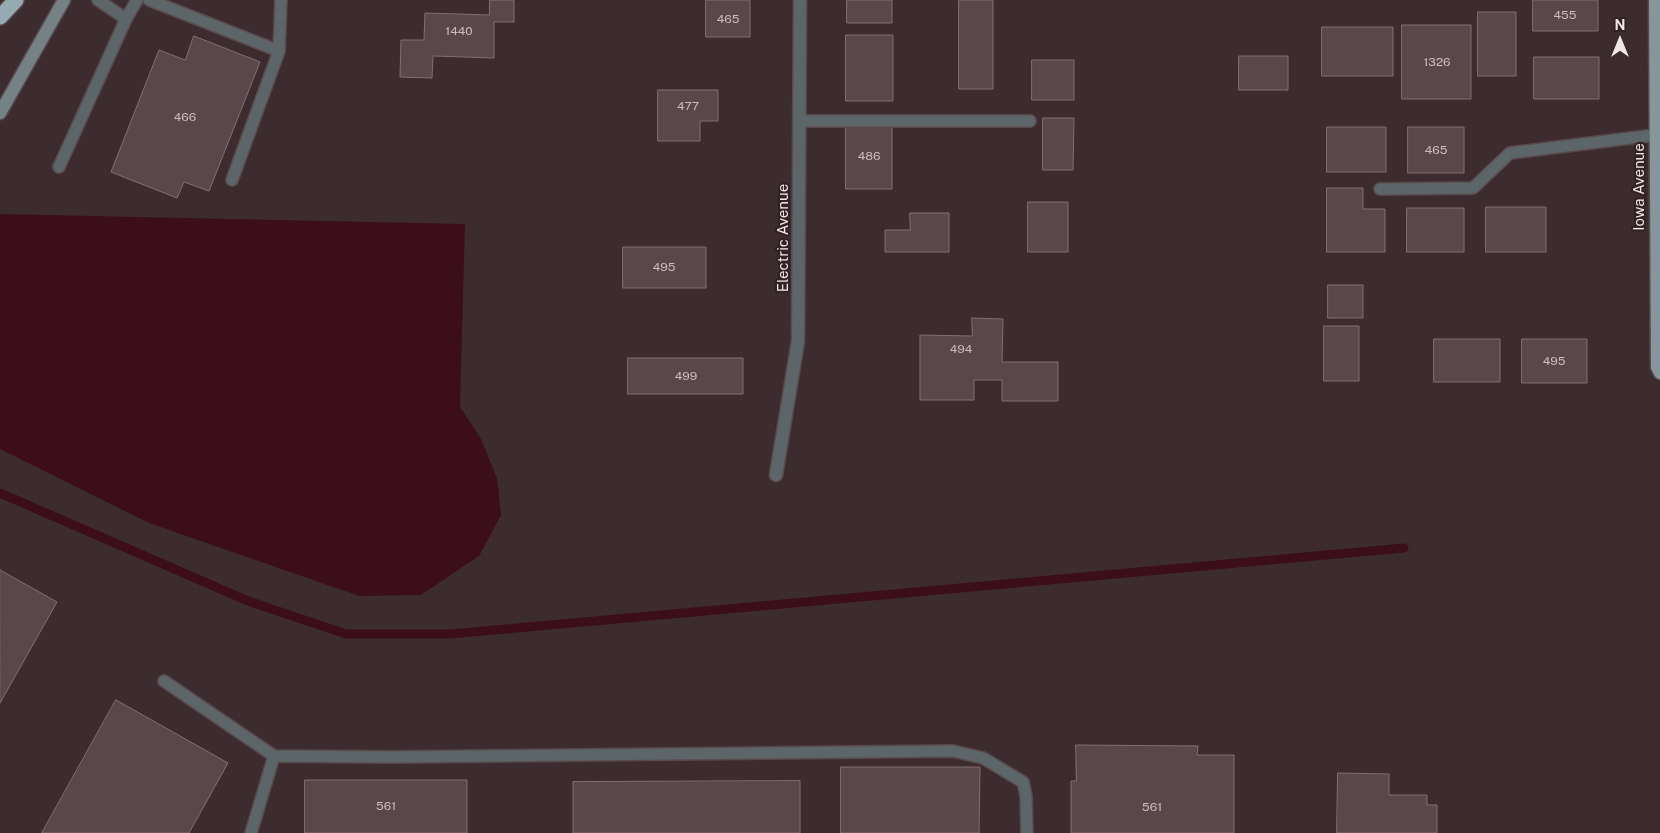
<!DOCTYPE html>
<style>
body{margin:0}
#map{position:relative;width:1660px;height:833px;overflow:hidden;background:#3d2c2f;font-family:"Public Sans",sans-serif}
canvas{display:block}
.north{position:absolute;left:1595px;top:15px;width:50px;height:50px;-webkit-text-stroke:4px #322225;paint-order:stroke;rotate:0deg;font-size:14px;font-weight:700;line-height:20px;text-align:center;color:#f0e5e7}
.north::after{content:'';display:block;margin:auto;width:18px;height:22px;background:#f0e5e7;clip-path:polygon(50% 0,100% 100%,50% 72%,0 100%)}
</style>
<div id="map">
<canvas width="1660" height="833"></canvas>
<div class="north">N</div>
</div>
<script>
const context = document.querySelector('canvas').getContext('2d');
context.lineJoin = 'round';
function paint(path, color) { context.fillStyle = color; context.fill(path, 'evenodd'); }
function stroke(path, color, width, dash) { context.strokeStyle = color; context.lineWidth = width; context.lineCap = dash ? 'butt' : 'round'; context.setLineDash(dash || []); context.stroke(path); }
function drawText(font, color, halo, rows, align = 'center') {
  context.font = font + ' "Public Sans",sans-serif'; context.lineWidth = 4.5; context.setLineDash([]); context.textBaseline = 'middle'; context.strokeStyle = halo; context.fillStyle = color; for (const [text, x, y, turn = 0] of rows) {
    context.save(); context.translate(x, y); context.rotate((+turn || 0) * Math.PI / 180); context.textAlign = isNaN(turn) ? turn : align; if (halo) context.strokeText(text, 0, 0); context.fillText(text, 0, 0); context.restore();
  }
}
const water = new Path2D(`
 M0,214l465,10 -5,183 21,32 16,39 4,37 -22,41 -58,39 -62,1 -210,-73 -149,-74z`);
const stream = new Path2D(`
 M0,493l248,108 98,33h104l954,-86`);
const building = new Path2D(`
 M490,0h24v22h-20v36l-61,-2 -1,22 -32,-1 1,-37h23l1,-27 64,2z
 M706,0h44v37h-44z
 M847,0h45v23h-45z
 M959,0h34v89h-34z
 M1533,0h65v31h-65z
 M1478,12h38v64h-38z
 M1402,25h69v74h-69z
 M1322,27h71v49h-71z
 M846,35h47v66h-47z
 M194,36l66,26 -51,129 -25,-9 -7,16 -66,-26 48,-122 26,10z
 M1239,56h49v34h-49z
 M1534,57h65v42h-65z
 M1032,60h42v40h-42z
 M658,90h60v31h-18v20h-42z
 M1043,118h31l-1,52h-30z
 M846,123h46v66h-46z
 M1327,127h59v45h-59z
 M1408,127h56v46h-56z
 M1327,188h36v21h22v43h-58z
 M1028,202h40v50h-40z
 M1486,207h60v45h-60z
 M1407,208h57v44h-57z
 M910,213h39v39h-64v-22h25z
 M623,247h83v41h-83z
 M1328,285h35v33h-35z
 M972,318l31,1 -1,43h56v39h-56v-21h-28v20h-54v-65l52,1z
 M1324,326h35v55h-35z
 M1434,339h66v43h-66z
 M1522,339h65v44h-65z
 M628,358h115v36h-115z
 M0,570l57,32 -57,101z
 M116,700l112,63 -39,70h-147z
 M1076,745l122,1 -1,9h37v78h-163v-52h5z
 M841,767h139l-1,66h-138z
 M1338,773l51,1v21h38v10h10v28h-100z
 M305,780h162v53h-162z
 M800,781v52h-227v-51z`);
const service = new Path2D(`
 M149,0l130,51
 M126,19l11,-19
 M800,121h230
 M59,167l67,-148 -28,-19
 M232,180l47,-129 2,-51
 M1380,189l93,-1 37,-35 145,-18
 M164,681l110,75 118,1 561,-6 30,7 40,24 3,14 1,37
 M251,833l23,-77`);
const minor = new Path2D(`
 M776,475l22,-134 2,-341`);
const secondary = new Path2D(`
 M0,113l64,-113`);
const primary = new Path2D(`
 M1655,0l2,367 3,6`);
const motorway = new Path2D(`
 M0,17l16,-17`);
const numberNames = [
 ["455",1565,15],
 ["465",728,19],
 ["1440",459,31],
 ["1326",1437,62],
 ["477",688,106],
 ["466",185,117],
 ["465",1436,150],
 ["486",869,156],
 ["495",664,267],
 ["494",961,349],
 ["495",1554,361],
 ["499",686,376],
 ["561",386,806],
 ["561",1152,807]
];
const streetNames = [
 ["Iowa Avenue",1639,187,-90],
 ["Electric Avenue",783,238,-90]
];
paint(water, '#3c0e1b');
stroke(stream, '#3c0e1b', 9);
paint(building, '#5a474b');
stroke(building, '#836f73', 1);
stroke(service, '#5a4a4c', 14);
stroke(minor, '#5a4a4c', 15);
stroke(secondary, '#5a4a4c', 15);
stroke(primary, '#5a4a4c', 15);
stroke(motorway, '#5a4a4c', 18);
stroke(service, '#5c6567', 11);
stroke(minor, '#5c6567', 12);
stroke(secondary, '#748285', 12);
stroke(primary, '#85979c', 12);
stroke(motorway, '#96abb1', 15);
drawText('12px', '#cabec0', null, numberNames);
drawText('15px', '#f0e5e7', '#322225', streetNames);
</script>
